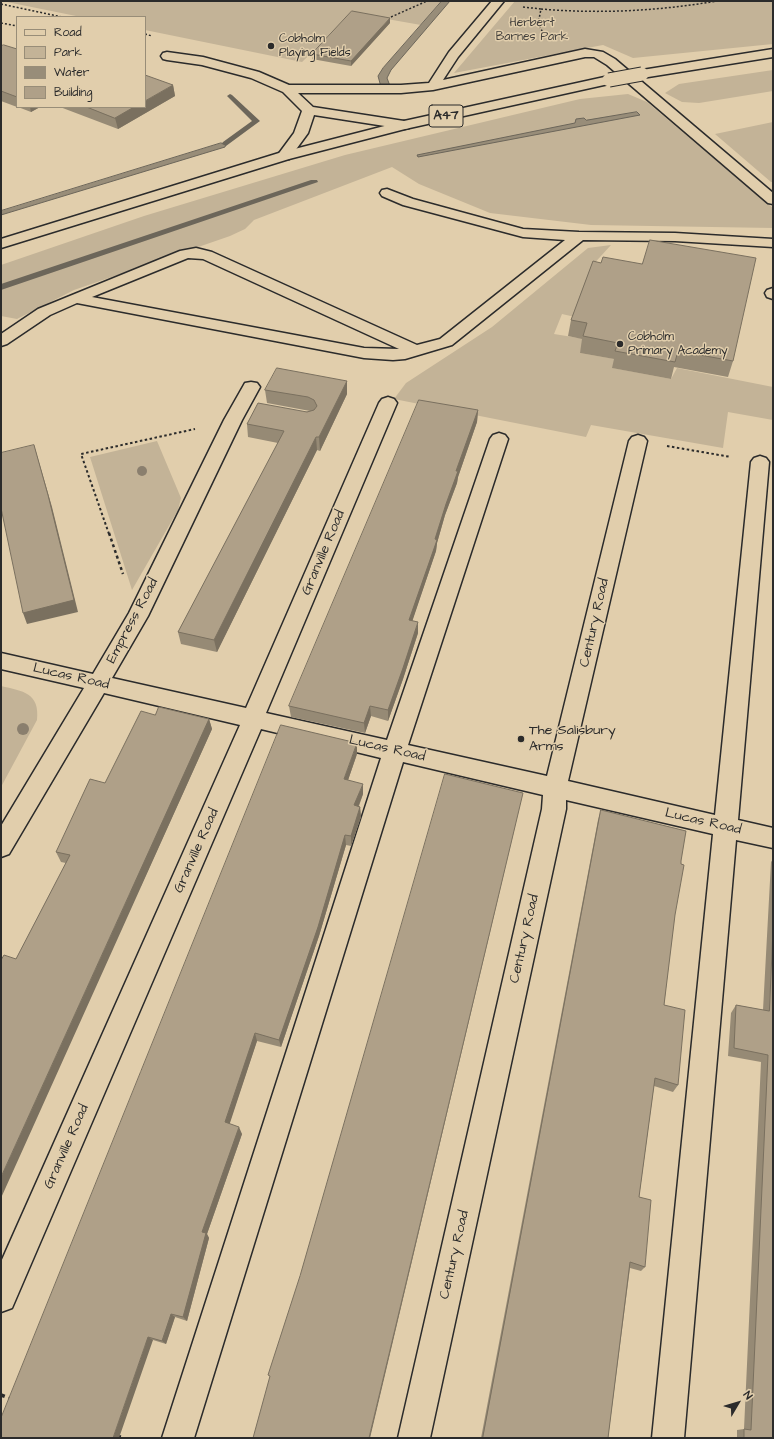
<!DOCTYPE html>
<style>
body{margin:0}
#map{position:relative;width:774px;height:1439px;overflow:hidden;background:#e1ceac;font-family:"Architects Daughter",sans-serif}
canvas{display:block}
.frame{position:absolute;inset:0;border:2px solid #2b2b2b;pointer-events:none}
.legend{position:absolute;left:16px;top:16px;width:130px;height:92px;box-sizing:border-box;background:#e1ceac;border:1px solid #988d78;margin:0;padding:5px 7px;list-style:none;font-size:12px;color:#2b2b2b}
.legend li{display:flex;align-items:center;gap:8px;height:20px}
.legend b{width:20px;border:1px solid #988d78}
.north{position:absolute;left:718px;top:1383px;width:40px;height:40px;-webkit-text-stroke:3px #e1ceac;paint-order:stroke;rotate:52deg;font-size:11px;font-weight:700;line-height:16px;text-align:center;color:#2b2b2b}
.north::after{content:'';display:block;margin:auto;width:14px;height:18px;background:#2b2b2b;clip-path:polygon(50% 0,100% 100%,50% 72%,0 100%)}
</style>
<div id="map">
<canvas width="774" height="1439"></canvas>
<div class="frame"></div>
<ul class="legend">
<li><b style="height:5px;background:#e1ceac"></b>Road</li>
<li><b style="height:11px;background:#c3b397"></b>Park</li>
<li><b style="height:11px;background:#988d79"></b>Water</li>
<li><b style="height:11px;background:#afa088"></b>Building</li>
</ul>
<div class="north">N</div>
</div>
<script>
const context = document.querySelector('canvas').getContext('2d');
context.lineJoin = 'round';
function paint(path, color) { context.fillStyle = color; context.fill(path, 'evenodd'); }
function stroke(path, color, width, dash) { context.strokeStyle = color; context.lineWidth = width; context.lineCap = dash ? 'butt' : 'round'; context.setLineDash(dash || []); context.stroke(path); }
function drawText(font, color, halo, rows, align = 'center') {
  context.font = font + ' "Architects Daughter",sans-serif'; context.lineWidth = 3; context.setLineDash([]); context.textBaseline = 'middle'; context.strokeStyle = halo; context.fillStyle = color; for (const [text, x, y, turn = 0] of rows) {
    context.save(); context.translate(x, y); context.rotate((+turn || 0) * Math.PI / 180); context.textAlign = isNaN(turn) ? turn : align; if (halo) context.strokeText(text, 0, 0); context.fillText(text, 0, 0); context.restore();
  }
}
const green = new Path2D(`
 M2,1h440l-21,24 -68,-12 -51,49 -157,-32v-13h-64z
 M515,1h258v43l-140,14 -30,-13 -149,28z
 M773,70v21l-74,12 -17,-1 -17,-9 14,-9z
 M628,94l19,8 126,106v20l-182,-3 -101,-12 -71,-29 -27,-17 -138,53 -9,9 -15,7 -156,54 -57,29 -16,-3v-51l143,-49 201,-61 235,-56z
 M773,122v60h-2l-56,-48z
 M611,245l-21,23 10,5 -25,44 -13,-3 -8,20 31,5 -5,14 35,6 -2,9 58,11 6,-11 96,19v33l-45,-8 -5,36 -132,-23 -5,12 -192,-38 12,-16 86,-56 96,-79z
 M157,441l24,57 -3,12 -46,80 -42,-133z
 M1,686c22,5 39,7 36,34l-36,67z`);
const water = new Path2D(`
 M442,1h8l-59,69 -4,8 3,8 -9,1 -3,-11 5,-8z
 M637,112l3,3 -222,42 -1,-2 158,-32 1,-4 8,-1 2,2z
 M221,143l5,1 -1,3 -224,68v-4z`);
const stream = new Path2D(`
 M230,94l2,1 28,26 -34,25 -4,-2 1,-2 29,-21 -25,-25z
 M311,180h6l1,2 -317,108v-6z`);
const pathFar3 = new Path2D(`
 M1,4l61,13
 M523,7l18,2 -3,15 7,12
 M541,9c59,5 117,2 176,-8
 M391,17l36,-16
 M1,23l16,3
 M145,34l7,2`);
const pathFar2 = new Path2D(`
 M667,446l64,11
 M109,534l-28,-80 114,-25`);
const pathFar1 = new Path2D(`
 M109,533l14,41`);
const path = new Path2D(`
 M1,1395l11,4
 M117,1436l7,2`);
const minor = new Path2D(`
 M492,1h12l-46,56 -15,23 142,-31 18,3 12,7 158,134v11l-5,-1 -161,-138 -13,-8h-9l-152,33 -32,3h-103l15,14 91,14 5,1 2,3 -2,3 -5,1 -90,-14 -6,18 -19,26h-10l-2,-3 17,-23 8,-22 -19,-19 -32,-14 -49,-13 -35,-5 -4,-1 -2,-3 2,-3 4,-1 36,5 56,15 30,13h112l28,-2 20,-31z
 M387,189l26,10 110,30 56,3 96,1 98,6v8l-98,-6 -92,-1 -131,105 -47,14 -12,1 -29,-2 -287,-55 -27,12 -43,29 -6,2v-12l37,-25 142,-58 16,-3 16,4 205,93 23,-6 125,-99 -42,-3 -120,-32 -21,-9 -2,-3 2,-3zM188,258l15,1 196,90 -35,-1 -272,-51z
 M773,288v11l-6,-2 -2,-4 2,-3z
 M251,382l6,1 3,4 -18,33 -94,196 -36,62 134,30 133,-305 3,-4 6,-2 6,2 3,4 -131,310 121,27 103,-301 3,-4 6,-2 6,2 3,4 -100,306 139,31 82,-335 3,-4 6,-2 6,2 3,4 -79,340 147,34 36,-353 3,-4 6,-2 6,2 3,4 -31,358 35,8v20l-37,-8 -52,598h-32l61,-604 -147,-34v9l-136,629h-32l144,-629 1,-14 -140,-33 -209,676h-32l219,-680 -120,-29 -249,579 -11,4v-50l239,-537 -136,-32 -95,161 -8,3v-31l83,-138 -83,-19v-16l92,21 36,-61 95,-193 21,-37z`);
const highway = new Path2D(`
 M773,49v8l-131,21 -4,-1 -2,-3 2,-3 4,-1z
 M609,76l4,1 2,3 -2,3 -208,46 -116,30 -288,89v-9l278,-86 125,-32z`);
const highwayBridge = new Path2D(`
 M609,80l33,-6`);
const trees = [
 [142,471,5],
 [23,729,6]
];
const wall = new Path2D(`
 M390,23l-39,43 -39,-7v-5z
 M1,46l16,3v58l-16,-6z
 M173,85l2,11 -57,33 -58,-22h85z
 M18,107h22l-9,5z
 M593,261l140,100 -5,16 -54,-10 -3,12 -59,-11 2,-9 -34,-6 2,-14 -14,-3 3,-16z
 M347,381v13l-27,57 -3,-1 -100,202 -36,-8 -3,-12 100,-189 -30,-6 -1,-13 63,-13 -43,-8 -2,-13z
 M478,410l-1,12 -19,55 -1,6 -12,32 -8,28 -1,8 -24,70 6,12 -15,46 -15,42 -17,-5 -6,17 -74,-16 -2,-11z
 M155,715l54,4 3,10 -71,157 -125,73 50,-96 -5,-1 -5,-10 49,-69z
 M357,754l-9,26 15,14 -4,12 1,1 1,10 -10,29 -5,-1 -27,91 -38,111 -24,-6 -28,83 13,10 -35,100 2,4 -22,83 -12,-4 -9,27 -13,-4 -152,98z
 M601,810l80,51 -17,144 14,80 -5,7 -19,-6 -15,111 6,70 -4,4 -11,-3 -22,170h-127l117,-618z
 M773,859v579h-36v-8l7,-1 17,-367 -33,-6 3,-43 5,-8 27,5 8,-148z`);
const shadedWall = new Path2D(`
 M390,18v5l-39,43v-5z
 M173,85l2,11 -57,33 -3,-11 19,-11h11v-6z
 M30,107h10l-9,5z
 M347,381v13l-27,57 -1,-14z
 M478,410l-1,12 -19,55 -1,6 -12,32 -8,28 -1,8 -27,80v-11l47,-149z
 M316,437l1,13 -100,202 -3,-12z
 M34,445l18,62 26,105 -51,12 -4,-11z
 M418,622v11l-15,46 -15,42v-11z
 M370,706l1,10 -6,17 -1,-10z
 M209,719l3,10 -211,469v-21z
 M357,743v11l-12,35 -1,-10z
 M363,784v10l-8,21 -1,-10z
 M523,793l-153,645h-1z
 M360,807l1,10 -10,29v-10z
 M345,835l1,10 -27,91 -38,111 -2,-7z
 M255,1033l2,8 -29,88 -3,-7z
 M239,1127l3,7 -35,100 2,4 -22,83 -4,-4 19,-85z
 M171,1314l4,3 -9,27 -4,-3z
 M148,1337l5,3 -34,98h-6z`);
const building = new Path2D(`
 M352,11l38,7 -39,43 -39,-7z
 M4,45l13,4v48l-16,-6v-45z
 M145,75l28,10 -28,16z
 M87,107h47l-19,11z
 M650,240l106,18 -23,103 -55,-10 -3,11 -60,-11 3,-8 -35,-7 4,-13 -16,-3 22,-59 8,2 2,-6 39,7z
 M277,368l70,13 -28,56h-3l-102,203 -36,-8 106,-201 -37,-7 11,-21 49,9 7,-2 3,-4 -3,-6 -6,-3 -43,-7z
 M419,400l59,10 -22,61h2l-12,33 -11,35 2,1 -28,80 9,2 -15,46 -15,42 -18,-4 -6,17 -75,-17z
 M34,445l14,50 26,105 -51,13 -22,-105v-55z
 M159,707l50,12 -208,458v-217l3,-5 12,4 54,-104 -14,-3 34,-73 15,4 36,-72 14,4z
 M281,725l76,18 -13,36 19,5 -9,21 6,2 -9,29 -6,-1 -27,92 -39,113 -24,-7 -30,89 14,5 -37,105 4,1 -23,84 -12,-3 -9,27 -14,-4 -35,101h-112v-20z
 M445,774l78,19 -154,645h-116l17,-62 -2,-1 32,-99z
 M601,810l85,21 -5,30v3l3,1 -9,50 -11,90 21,5 -7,75 -23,-7 -16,119 12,3 -6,67 -15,-5 -22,176h-125z
 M773,930v508h-29v-9l7,1 17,-375 -34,-7 2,-43 33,6z`);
const markers = [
 [271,46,4,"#2b2b2b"],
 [620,344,4,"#2b2b2b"],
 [521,739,4,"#2b2b2b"]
];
const farParknames = [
 ["Herbert",532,23],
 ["Barnes Park",532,37]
];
const farPoinames = [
 ["Cobholm",279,39],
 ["Playing Fields",279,53],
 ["Cobholm",628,337],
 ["Primary Academy",628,351]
];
const shields = [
 [446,116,34]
];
const shieldNames = [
 ["A47",446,116]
];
const streetNames = [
 ["Granville Road",324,553,-67],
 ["Empress Road",133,621,-62],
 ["Century Road",595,623,-77],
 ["Lucas Road",71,677,13],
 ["Lucas Road",387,749,13],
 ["Lucas Road",703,822,13],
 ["Granville Road",197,851,-66],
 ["Century Road",525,939,-77],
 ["Granville Road",67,1147,-66],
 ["Century Road",455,1255,-77]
];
const poiNames = [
 ["The Salisbury",529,731],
 ["Arms",529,747]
];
paint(green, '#c3b397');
paint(water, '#988d79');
stroke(water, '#6c665a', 1);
paint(stream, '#6c665a');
stroke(minor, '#2b2b2b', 3);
stroke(highway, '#2b2b2b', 3);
stroke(pathFar3, '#2b2b2b', 1.5, [2, 2]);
stroke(pathFar2, '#2b2b2b', 2, [2.5, 2.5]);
stroke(pathFar1, '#2b2b2b', 2.5, [3, 3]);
stroke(path, '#2b2b2b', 3.5, [4, 4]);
paint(minor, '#e1ceac');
paint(highway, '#e1ceac');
stroke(highwayBridge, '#2b2b2b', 15, []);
stroke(highwayBridge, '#e1ceac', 13);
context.fillStyle = '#8a7f6e';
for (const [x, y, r] of trees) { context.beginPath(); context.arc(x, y, r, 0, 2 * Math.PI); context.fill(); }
paint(wall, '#968a75');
paint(shadedWall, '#7a705f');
paint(building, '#afa088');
stroke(building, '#7a705f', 1);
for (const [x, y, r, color] of markers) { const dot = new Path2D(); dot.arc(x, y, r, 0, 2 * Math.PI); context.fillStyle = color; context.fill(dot); stroke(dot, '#e1ceac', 1.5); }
drawText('12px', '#423f3b', '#e1ceac', farParknames);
drawText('12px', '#2b2b2b', '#e1ceac', farPoinames, 'left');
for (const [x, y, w] of shields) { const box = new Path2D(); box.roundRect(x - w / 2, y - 11, w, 22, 3); context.fillStyle = '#e1ceac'; context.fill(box); stroke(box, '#2b2b2b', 1); }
drawText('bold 13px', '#2b2b2b', null, shieldNames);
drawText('14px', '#2b2b2b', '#e1ceac', streetNames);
drawText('14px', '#2b2b2b', '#e1ceac', poiNames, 'left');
</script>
